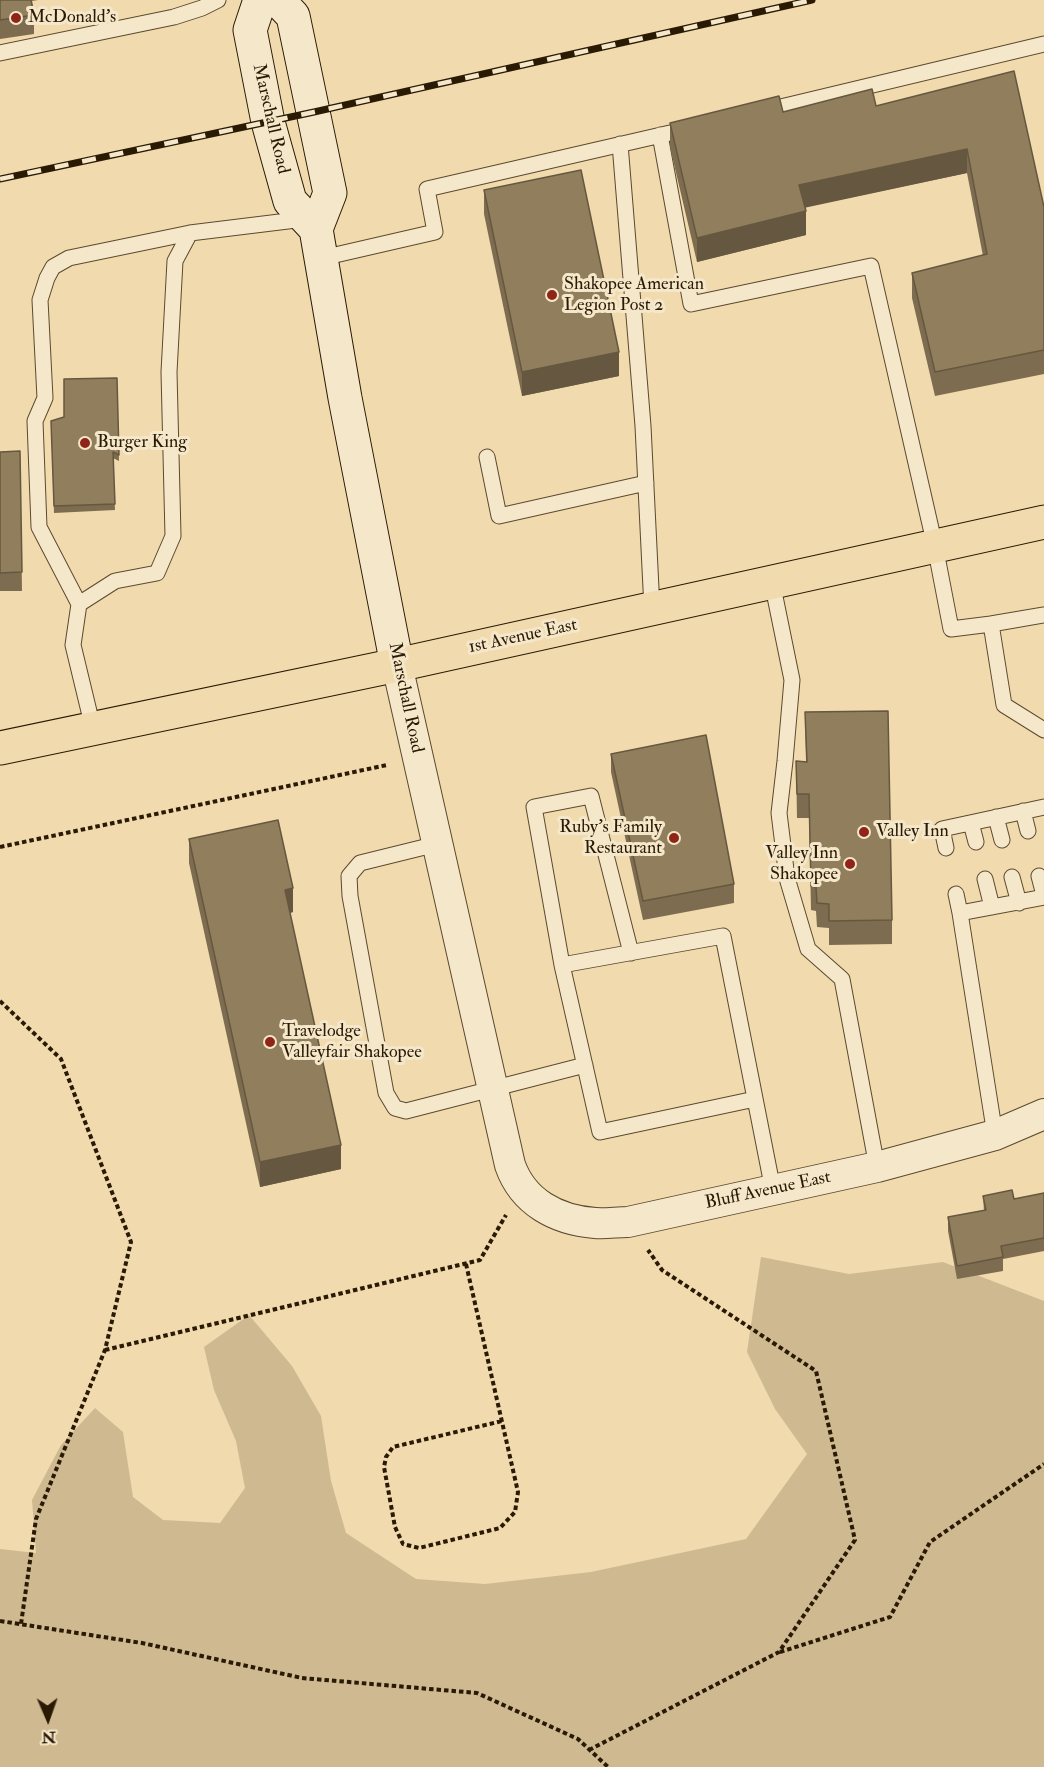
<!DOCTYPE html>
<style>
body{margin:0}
#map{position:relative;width:1044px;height:1767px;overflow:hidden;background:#f0daae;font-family:"IM FELL Double Pica",serif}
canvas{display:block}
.north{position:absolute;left:18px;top:1689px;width:60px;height:60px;-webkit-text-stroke:4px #f5e7ca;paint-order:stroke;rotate:178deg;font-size:16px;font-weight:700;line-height:24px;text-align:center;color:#2a1a04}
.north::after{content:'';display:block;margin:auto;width:21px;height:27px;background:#2a1a04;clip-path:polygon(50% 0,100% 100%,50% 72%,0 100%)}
</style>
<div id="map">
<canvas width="1044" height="1767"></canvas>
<div class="north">N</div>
</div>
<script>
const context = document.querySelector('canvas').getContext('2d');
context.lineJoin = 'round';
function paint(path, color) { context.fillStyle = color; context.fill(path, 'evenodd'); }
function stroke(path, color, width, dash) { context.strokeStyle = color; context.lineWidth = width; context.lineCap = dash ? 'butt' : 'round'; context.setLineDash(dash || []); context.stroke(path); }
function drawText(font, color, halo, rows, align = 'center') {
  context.font = font + ' "IM FELL Double Pica",serif'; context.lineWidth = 6; context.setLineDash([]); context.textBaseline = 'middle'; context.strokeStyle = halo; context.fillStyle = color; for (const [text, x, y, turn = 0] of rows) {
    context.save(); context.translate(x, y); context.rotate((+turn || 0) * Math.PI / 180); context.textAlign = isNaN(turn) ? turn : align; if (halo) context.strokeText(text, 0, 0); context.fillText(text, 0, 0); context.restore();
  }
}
const green = new Path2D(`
 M761,1257l88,17 94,-12 101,39v466h-1044v-218l36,4 -4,-53 29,-55 34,-37 28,24 10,65 30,23 57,3 25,-35 -9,-47 -22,-51 -10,-43 45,-32 43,51 29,50 10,65 15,52 70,46 69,5 106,-12 155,-33 61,-85 -32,-45 -28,-57z`);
const path = new Path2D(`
 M0,847l387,-82
 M0,1001l61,58 70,183 -26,108 -69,169 -15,105
 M466,1264l52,228 -3,20 -15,16 -81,20 -16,-4 -8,-17 -11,-60 2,-10 7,-10 109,-26
 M105,1350l375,-90 26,-45
 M0,1621l142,22 160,35 175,15 101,46 30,28
 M780,1652l110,-35 40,-75 114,-78
 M589,1750l190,-98 76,-112 -39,-169 -154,-101 -14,-20`);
const service = new Path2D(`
 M0,53l174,-36 28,-9 16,-8
 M764,111l280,-67
 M660,135l31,169 180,-38 64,280 16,83 40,-5 13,81 40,25
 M620,144l23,282 9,183
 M322,258l113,-26 -8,-43 243,-56
 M487,457l12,59 147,-33
 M772,582l20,98 -7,81 -6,52 8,65 21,71 34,30 35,188
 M79,604l-40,-77 -4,-106 10,-23 -5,-98 7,-22 6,-11 16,-9 121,-25
 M991,624l53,-9
 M93,728l-20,-83 6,-41 36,-23 42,-8 16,-37 -4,-164 6,-111 15,-28 114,-14
 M1023,811l5,20
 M996,817l6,23
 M971,823l5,19
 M437,844l-77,19 -11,13 1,20 36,197 9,15 11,3 179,-46
 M946,848l-4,-19 102,-22
 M1039,876l5,19
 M1012,877l7,26
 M985,879l7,28
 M956,894l4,19
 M631,953l-40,-157 -57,11 28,158 161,-29 50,254
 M562,965l38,167 155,-33
 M995,1135l-35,-222 84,-16`);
const minor = new Path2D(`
 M397,665l113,500c13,37 46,55 85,58 10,1 22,-1 33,-1l249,-55 118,-32 49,-21`);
const secondary = new Path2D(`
 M260,0l-10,30 18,92 22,79 26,28
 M278,0l15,16 37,177 -14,36 29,169 52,267`);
const primary = new Path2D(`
 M0,748l397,-83 647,-143`);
const rail = new Path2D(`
 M0,179l314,-67 498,-112`);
const wall = new Path2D(`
 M0,0h38l-6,1 2,14v19l-34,5z
 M1014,71l30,136v167l-109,22 -23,-98v-25l71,-17 -16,-83 -162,34 1,28 -109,27 -27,-115v-24l113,-11 93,-6z
 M484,190l135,186 -97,20 -38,-182z
 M117,378l2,83 -6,-3 2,52 -61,3 -3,-92 13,-4z
 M20,451l2,140h-22v-139z
 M805,712l87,208v24l-63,1v-17l-12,-1 -1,-16 -5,-1 -2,-92h-12l-1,-57 10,1z
 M611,754l123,130v19l-91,17 -32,-148z
 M189,839l104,73 -3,1 51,256 -81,18 -71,-324z
 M1044,1193v58l-41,8v12l-46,8 -9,-48v-14l36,-6 -1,-15 31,3z`);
const shadedWall = new Path2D(`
 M967,149v24l-168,36v-24z
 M806,211v24l-109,27v-24z
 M619,352v24l-97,20v-24z
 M293,888v24l-8,2v-24z
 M341,1145v24l-81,18v-25z`);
const building = new Path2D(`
 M0,0h31l3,15 -34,5z
 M1014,71l30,136v143l-109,22 -23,-99 75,-19 -20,-105 -168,36 7,26 -109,27 -27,-115 109,-27 4,16 89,-23 4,17z
 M581,170l38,182 -97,20 -38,-182z
 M117,378l2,77 -6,-3 2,52 -61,2 -3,-85 13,-4v-38z
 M20,451l2,121 -22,1v-121z
 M888,711l4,209 -63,1v-17l-12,-1 -1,-16 -5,-1 -2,-92h-12l-1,-33 11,1 -2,-50z
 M706,735l28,149 -91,17 -32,-147z
 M278,820l15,68 -8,2 56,255 -81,17 -71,-323z
 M1012,1190l2,9 30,-6v45l-43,8 2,11 -46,9 -9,-49 38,-7 -3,-14z`);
const markers = [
 [16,18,6,"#8f2418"],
 [552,295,6,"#8f2418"],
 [85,443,6,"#8f2418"],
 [864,832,6,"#8f2418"],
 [674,838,6,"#8f2418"],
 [850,864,6,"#8f2418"],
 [270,1042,6,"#8f2418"]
];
const poiNames = [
 ["McDonald's",28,18],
 ["Shakopee American",564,285],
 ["Legion Post 2",564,306],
 ["Burger King",97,443],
 ["Ruby's Family",662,828,"right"],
 ["Restaurant",662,849,"right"],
 ["Valley Inn",876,832],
 ["Valley Inn",838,854,"right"],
 ["Shakopee",838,875,"right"],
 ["Travelodge",282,1032],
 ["Valleyfair Shakopee",282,1053]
];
const streetNames = [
 ["Marschall Road",270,119,77],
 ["1st Avenue East",523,637,-12],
 ["Marschall Road",405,698,78],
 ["Bluff Avenue East",768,1191,-12]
];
paint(green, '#ceb991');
stroke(service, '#5c4a2e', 17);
stroke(minor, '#5c4a2e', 32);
stroke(secondary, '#2a1a04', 35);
stroke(primary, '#2a1a04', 35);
stroke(path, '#2a1a04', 4, [4.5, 3]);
stroke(service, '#f5e7ca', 15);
stroke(minor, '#f5e7ca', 30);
stroke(secondary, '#f5e7ca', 33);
stroke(primary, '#f0daae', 33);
stroke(rail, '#2a1a04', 7);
stroke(rail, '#f5e7ca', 4.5, [14]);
paint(wall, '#7d6c4f');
paint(shadedWall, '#665840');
paint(building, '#917e5c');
stroke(building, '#665840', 1.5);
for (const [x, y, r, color] of markers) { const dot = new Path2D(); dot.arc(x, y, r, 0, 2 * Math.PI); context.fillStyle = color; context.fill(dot); stroke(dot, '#f5e7ca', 2); }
drawText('18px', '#2a1a04', '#f5e7ca', poiNames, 'left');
drawText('18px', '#2a1a04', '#f5e7ca', streetNames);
</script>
